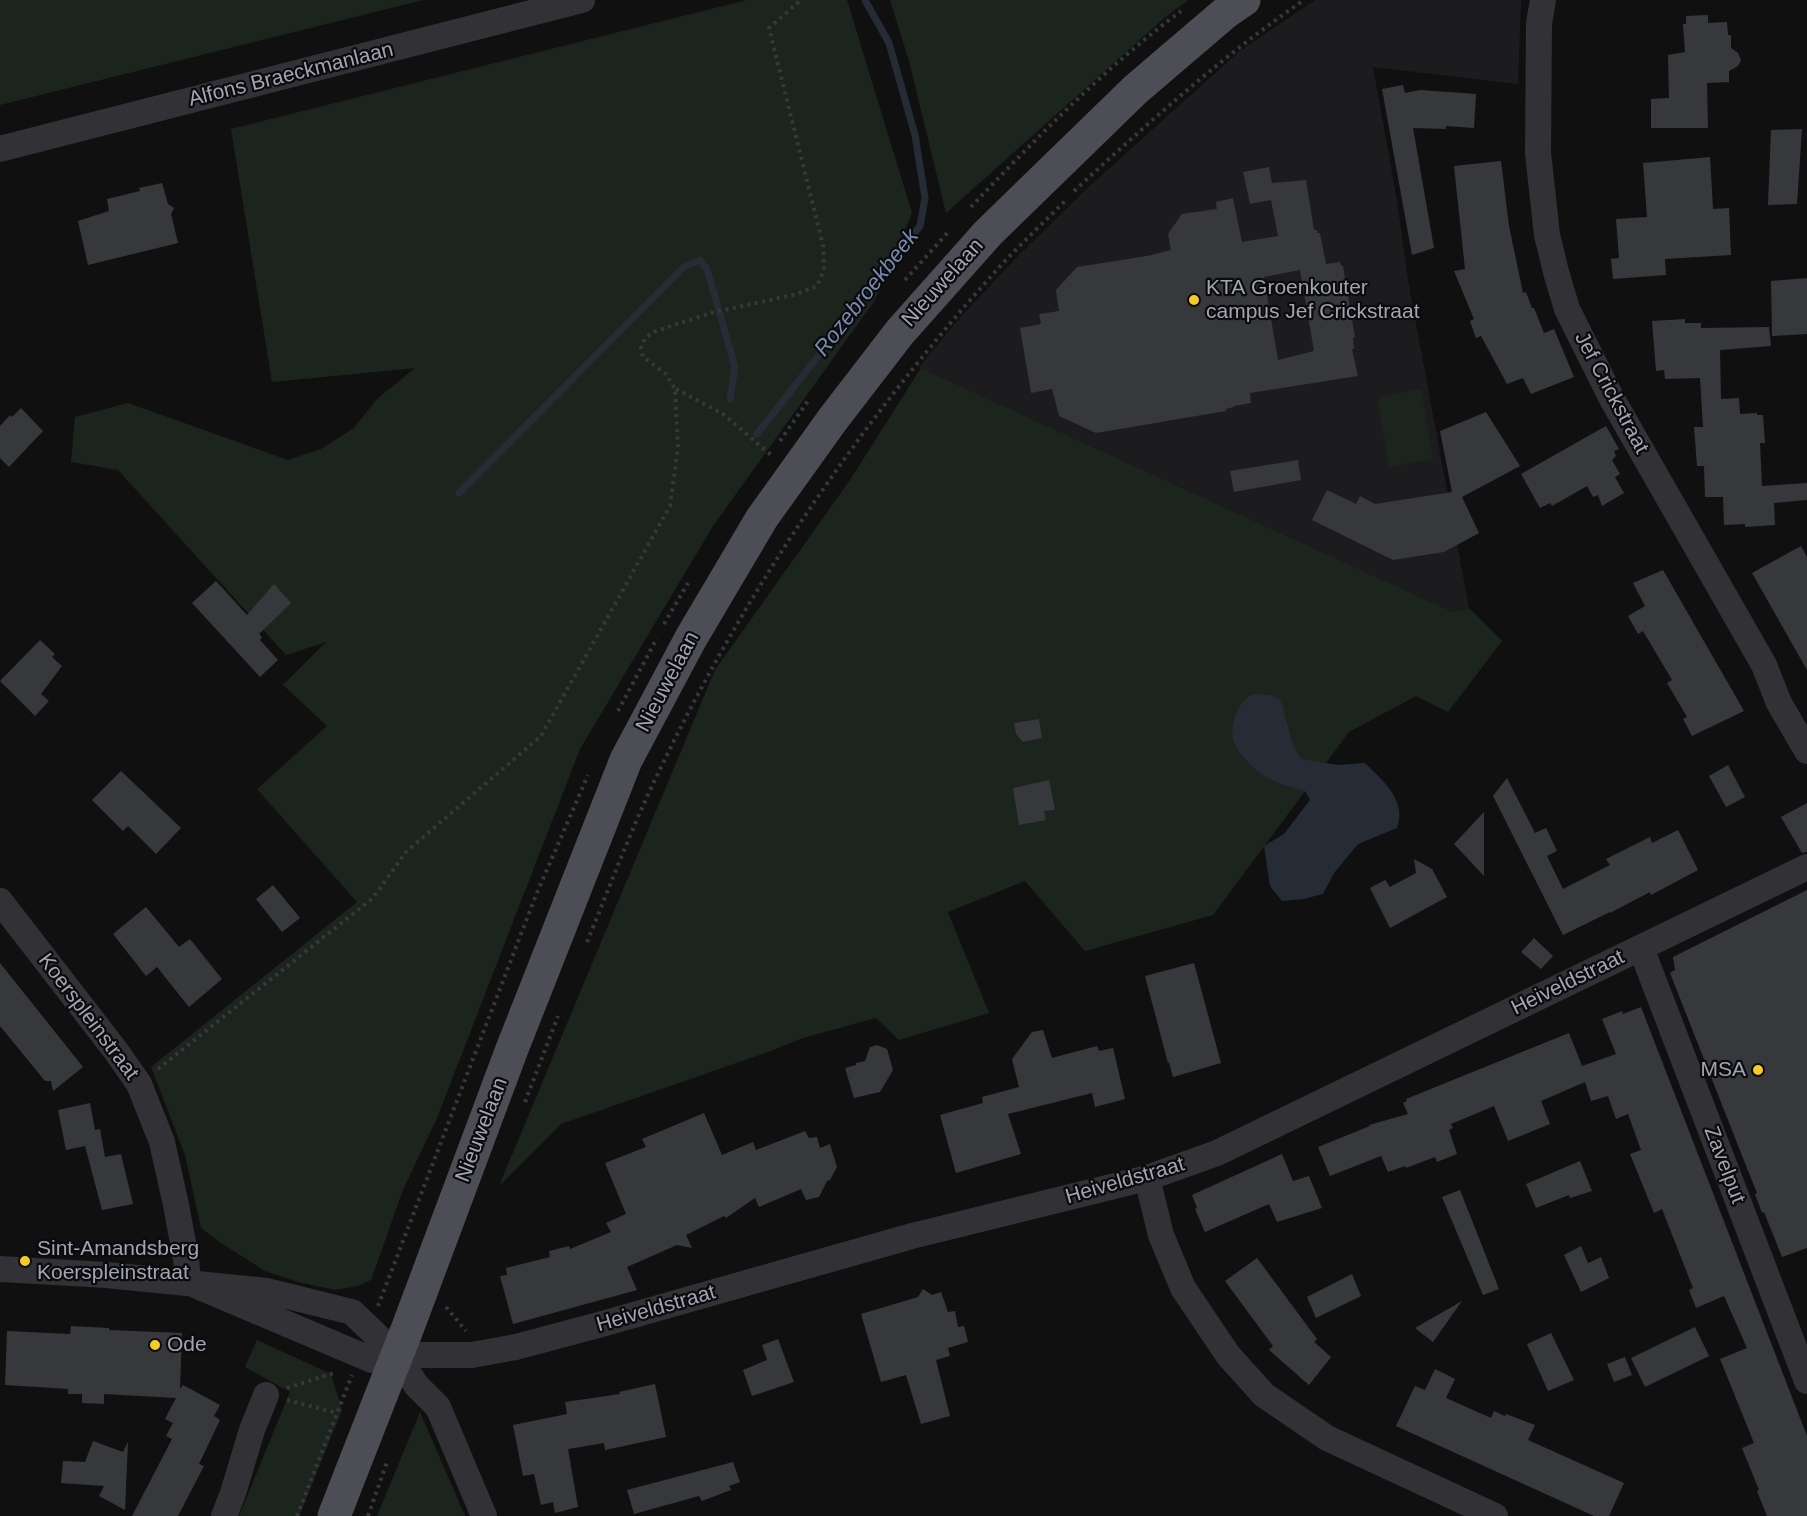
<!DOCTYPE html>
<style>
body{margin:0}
canvas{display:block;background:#101011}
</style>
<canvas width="1807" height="1516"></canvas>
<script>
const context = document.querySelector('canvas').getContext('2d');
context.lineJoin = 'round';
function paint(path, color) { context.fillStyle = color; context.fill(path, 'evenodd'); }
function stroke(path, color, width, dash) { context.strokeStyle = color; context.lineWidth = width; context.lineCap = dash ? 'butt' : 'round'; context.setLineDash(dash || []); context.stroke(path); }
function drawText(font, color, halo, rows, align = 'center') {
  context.font = font + ' Helvetica,sans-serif'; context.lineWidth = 4.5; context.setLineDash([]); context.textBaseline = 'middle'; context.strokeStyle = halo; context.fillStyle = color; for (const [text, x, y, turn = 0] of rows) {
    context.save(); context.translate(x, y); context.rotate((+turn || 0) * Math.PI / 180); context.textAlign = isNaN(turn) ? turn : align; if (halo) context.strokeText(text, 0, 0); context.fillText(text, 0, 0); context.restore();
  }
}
const built = new Path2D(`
 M1315,0h206l-3,84 -145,-17 24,134 11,80 61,327 -16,4 -534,-245 39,-47 62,-66 72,-70 149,-134z`);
const green = new Path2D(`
 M0,0h423l-423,105z
 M747,0h100l65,213 -37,87 -162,226 -133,223 -143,369 -34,72 -32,90 -13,6 -23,4 -37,-8 -33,-11 -44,-28 -20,-15 -16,-73 -34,-88 206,-165 -100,-113 70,-63 -44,-41 43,-43 -40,13 -168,-185 -47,-8 4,-45 53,-14 160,57 33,-11 33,-21 23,-29 38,-31 -143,14 -41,-253z
 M890,0h298l-25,19 -217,194 -37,-152z
 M921,368l532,244 16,-4 33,33 -54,71 -32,-16 -67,36 -136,183 -128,36 -60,-70 -77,31 41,101 -90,27 -23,-22 -73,20 -35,14 -207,72 -62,62 216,-516 135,-190z
 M1421,389l12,70 -44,8 -12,-70z
 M257,1340l74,34 11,36 -43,106h-60l51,-124 -45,-25z
 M420,1412l45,104h-88z`);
const water = new Path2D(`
 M1253,694l16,1 9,3 4,6 10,39 9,16 37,6 27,-2c18,18 42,37 32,65l-39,16 -24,29 -11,21 -20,5 -21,2 -12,-15 -6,-40 20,-12 26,-34 -5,-9c-28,-8 -46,-13 -64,-37 -8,-10 -10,-18 -8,-30 2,-13 9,-23 20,-30z`);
const stream = new Path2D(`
 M757,434l163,-208 5,-28 -10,-63 -26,-92 -24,-43
 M459,493l225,-226 16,-7 7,9 28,98 -5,32`);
const building = new Path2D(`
 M1708,15v8l19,-1 1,13h3v13l7,5 3,7 -3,6 -9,5v11l-22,1 1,45h-57v-29l18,-1 -1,-43 17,-3 -2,-28h3v-8z
 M1403,85l2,8 15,-3 56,4 -2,34 -28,-2v3l-33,-1 21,120 -22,7 -30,-166z
 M1802,129l-5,75 -29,1 3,-75z
 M1710,157l3,52 16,-1 2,47 -66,4 1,16 -53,4 -2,-20 8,-1 -3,-39 31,-2 -4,-54z
 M1501,161l8,65 14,67 3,-1 6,16h2l10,25 10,-4 20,48 -43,17 -8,-16 -16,6 -26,-48 -5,2 -6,-17 4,-2 -20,-48 11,-2 -11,-103z
 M1269,167l3,16 34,-3 8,50h3v3h3l6,31 14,-2 1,4h2l12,71 -2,1 1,11h-2l6,27 -108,17 1,10 -17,3 -1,1 -7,2v2l-130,22 -37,-17 -7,-27 -21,4 -11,-65 21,-4 -2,-10 20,-3 -3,-21 21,-23 70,-11 24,-6 -3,-16 14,-20 35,-5 -1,-7 17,-4 9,44 36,-6 -7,-36 -21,4 -7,-32zM1300,270l14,81 -36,9 -14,-83z
 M162,183l6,21 6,4 -3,6 7,29 -90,22 -10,-44 31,-10 -2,-12 33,-8 -1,-3z
 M1807,278v56l-35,2 -1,-55z
 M1685,319v4h16v5l68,-1 2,19 -51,4 1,49 18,-1 1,16 17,-1v2h6l2,28h-5l2,43 45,-3v17l-33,3 1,22 -30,2v-3l-21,1 -1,-28h-18l-1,-31h-7l-3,-39h9l-3,-49 -35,1 -1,-9 -8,1 -4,-50z
 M21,408l22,23 -34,36 -9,-9v-32l10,-11 2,2z
 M1486,412l34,54 -58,31 17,36 -35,19 -51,8 -81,-40 15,-30 29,14 4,-8 15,8 77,-12 -12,-61z
 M1606,426l13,23 -5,2 2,5 -4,4 8,14 -5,3 9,16 -22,13 -4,-11 -5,2 -6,-11 -35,20 -2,-3 -10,5 -19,-34z
 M1298,460l3,20 -67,12 -4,-21z
 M1801,546l6,11v113l-55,-97z
 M1663,570l81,141 -52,25 -9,-17 4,-2 -20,-34 5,-3 -29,-49 -5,3 -10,-18 17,-10 -12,-23z
 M216,581l31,34 27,-31 17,19 -32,31 3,3 -2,3 18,20 -18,17 -68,-74z
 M40,640l15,14 -3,3 10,9 -21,28 8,7 -14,15 -35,-35z
 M1039,719l3,19 -19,4 -7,-8 -2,-11z
 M1728,765l17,32 -19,10 -17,-31z
 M121,771l60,57 -25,26 -28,-28 -5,5 -31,-31z
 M1507,778l28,55 11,-5 11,23 -10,5 16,33 47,-24 -4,-6 44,-22 2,6 26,-13 20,40 -47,25 -1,-3 -40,21v-1l-47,23 -70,-139z
 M1049,780l6,30 -11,1 2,9 -27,5 -6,-37z
 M1807,803v49l-5,1 -21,-36z
 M1484,812v64l-30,-32z
 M1414,859l18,10 15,28 -57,31 -20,-40 15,-8 5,7 26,-14z
 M273,885l27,33 -18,14 -26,-33z
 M1807,890v358l-25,9 -18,-45 -2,1 -7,-19 2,-1 -16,-40 -71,-180 5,-3 -2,-13z
 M146,907l33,40 11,-8 32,40 -33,28 -32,-40 -11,9 -33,-42z
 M1534,938l19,18 -12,13 -20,-17z
 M0,963l83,104 -30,24 -2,-10h-6l-45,-55z
 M1194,963l27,100 -48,14 -4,-15 -1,1 -23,-87z
 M1641,1007l166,429v80h-40l-10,-25 2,-1 -17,-42 12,-5 -34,-84 27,-11 -23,-52 -28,12 -7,-18 4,-2 -31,-79 -8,4 -24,-59 11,-4 -13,-36 -12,5 -8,-23 -17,5 -6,-19 -44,19 9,23 -42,17 -14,-35 -43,18 2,4 -4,2 8,24 -20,8 -2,-5 -29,11 -1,-2 -17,6 -7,-16 -51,20 -12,-29 52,-21 -1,-1 39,-11 -5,-11 4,-2 -1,-2 163,-66 13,33 34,-12 -14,-35 20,-8 1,3z
 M1043,1030l9,28 45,-12 2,5 14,-3 12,51 -30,8 -3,-14 -84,21 13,40 -65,19 -16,-58 43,-12 -1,-6 37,-10 -7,-28 20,-27z
 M877,1045l10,4 6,21 -13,22 -26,6 -9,-30 11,-3v-2l9,-2 5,-14z
 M90,1103l5,27 5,-1 5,28 16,-3 12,50 -31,6 -17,-64 -19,4 -8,-40z
 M704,1113l18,42 31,-13 3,8 49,-19 4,7 8,-1 3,11 10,-4 7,23 -7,13 -3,1 -8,16 -13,3 -5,-11 -42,18 -4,-9 -29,20 -2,-2 -38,19 6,13 -15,-3 -50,22 10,23 -124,34 -13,-48 7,-1 -1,-7 44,-11 -1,-6 20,-5 1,3 41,-17 -5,-9 20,-9 -21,-51 41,-16 -4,-8z
 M1282,1154l11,27 16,-5 13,32 -45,14 -8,-18 -64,28 -10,-23 2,-1 -5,-13z
 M1580,1161l12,30 -22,7 -1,-3 -33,13 -10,-24z
 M1460,1190l39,99 -16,6 -41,-98z
 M1581,1246l7,17 13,-6 8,21 -28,14 -17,-37z
 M1257,1258l60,81 -3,3 17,15 -22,28 -40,-35 4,-4 -48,-65z
 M1352,1274l9,22 -45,22 -9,-21z
 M923,1289l9,6 9,-3 7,20 7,-1 3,16 6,-1 4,16 -20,6 2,8 -14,4 14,56 -29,8 -15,-49 -25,7 -20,-68 57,-17z
 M1462,1301l-29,41 -18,-14z
 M71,1326l38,2v2l73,3 -2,56 3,-4 37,20 -6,11 6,4 -21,44 5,2 -26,50h-46l40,-77 -6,-3 7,-13 -8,-4 11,-21 -72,-4v10l-22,-1v-9h-14v-5l-63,-4 2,-54 63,3z
 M1695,1327l14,29 -64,31 -14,-29z
 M1551,1333l23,47 -26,11 -21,-47z
 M778,1339l16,43 -42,14 -9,-26 24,-10 -5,-15z
 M1625,1357l7,18 -18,7 -7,-18z
 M1435,1369l20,10 -9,19 45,20 3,-7 11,5 1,-2 29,11 -7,15 96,43 -15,33h-15l-198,-90 19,-40 10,4z
 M655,1384l11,53 -61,13 -1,-7 -36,6 10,58 -23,6 -2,-11 -12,3 -7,-31 -11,2 -10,-51 54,-11 -2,-12 55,-8 -1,-2z
 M93,1441l30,11 5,-10 -3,68 -26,-14 5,-10 -43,-3 2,-22 22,1z
 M733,1462l7,20 -11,4 2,4 -29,11 -3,-5 -65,18 -7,-24z`);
const path = new Path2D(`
 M1074,191c74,-68 147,-134 230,-191
 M971,207c64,-68 135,-140 210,-196
 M905,280l45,-50
 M676,389l47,25 48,41
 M780,441l30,-43
 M664,624l24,-41
 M618,711l39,-73
 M587,942c25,-61 48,-123 78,-183 88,-181 203,-347 338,-496 21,-22 43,-43 64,-64
 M158,1069l215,-171 33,-46 135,-116 129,-230 8,-58 -3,-59 -9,-15 -23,-17 -2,-9 4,-10 11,-7 55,-18 86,-19 20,-8 7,-16 -1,-25 -54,-217 32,-28
 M525,1102l33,-86
 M378,1306l158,-411 52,-120
 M446,1307l20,24
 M287,1388l50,-16
 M287,1400l50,13
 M297,1516l55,-141
 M368,1516l19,-54`);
const minor = new Path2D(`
 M1543,0l-4,23 -1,130 9,82 9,37 11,37 45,90 152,266 15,38 28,48
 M0,149l582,-149
 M0,901l116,150 23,33 23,58 14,63 10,54 2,23
 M1641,948l166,433
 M1147,1178l14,57 22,53 45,67 36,40 63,43 168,78
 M0,1269l107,6 160,16 85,21 45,43 19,30 22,22 46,109
 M188,1282l184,78 25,-5h75l44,-8 86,-23 310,-88 235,-58 70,-25 590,-286
 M224,1516l9,-23 19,-63 14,-35`);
const primary = new Path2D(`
 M334,1516l74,-189 104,-278 114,-289 65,-122 71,-120 71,-99 67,-87 88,-99 147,-143 90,-77 19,-13`);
const markers = [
 [1194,300,6,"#f3cd26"],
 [1758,1070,6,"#f3cd26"],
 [25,1261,6,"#f3cd26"],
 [155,1345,6,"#f3cd26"]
];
const streetNames = [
 ["Alfons Braeckmanlaan",291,75,-14],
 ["Nieuwelaan",943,283,-48],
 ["Jef Crickstraat",1611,393,62],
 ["Nieuwelaan",668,682,-62],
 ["Heiveldstraat",1568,983,-26],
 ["Koerspleinstraat",88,1017,53],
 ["Nieuwelaan",482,1130,-69],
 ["Zavelput",1724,1165,69],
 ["Heiveldstraat",1125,1181,-16],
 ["Heiveldstraat",656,1309,-16]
];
const poiNames = [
 ["KTA Groenkouter",1206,288],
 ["campus Jef Crickstraat",1206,312],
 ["MSA",1746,1070,"right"],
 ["Sint-Amandsberg",37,1249],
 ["Koerspleinstraat",37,1273],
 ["Ode",167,1345]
];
const waterNames = [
 ["Rozebroekbeek",867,293,-52]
];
paint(built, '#1c1c1e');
paint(green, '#1c241e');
paint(water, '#262c35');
stroke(stream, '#262c35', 7);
paint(building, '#37383c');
stroke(path, '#37383d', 4, [3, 4.5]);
stroke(minor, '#313136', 26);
stroke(primary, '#4d4d55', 33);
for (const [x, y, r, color] of markers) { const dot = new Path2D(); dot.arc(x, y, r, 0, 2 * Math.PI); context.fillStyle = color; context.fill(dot); stroke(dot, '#0b0b0c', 2); }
drawText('21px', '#a1a4b2', '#0b0b0c', streetNames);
drawText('21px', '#a1a4b2', '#0b0b0c', poiNames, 'left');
drawText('italic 22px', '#778caf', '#0b0b0c', waterNames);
</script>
